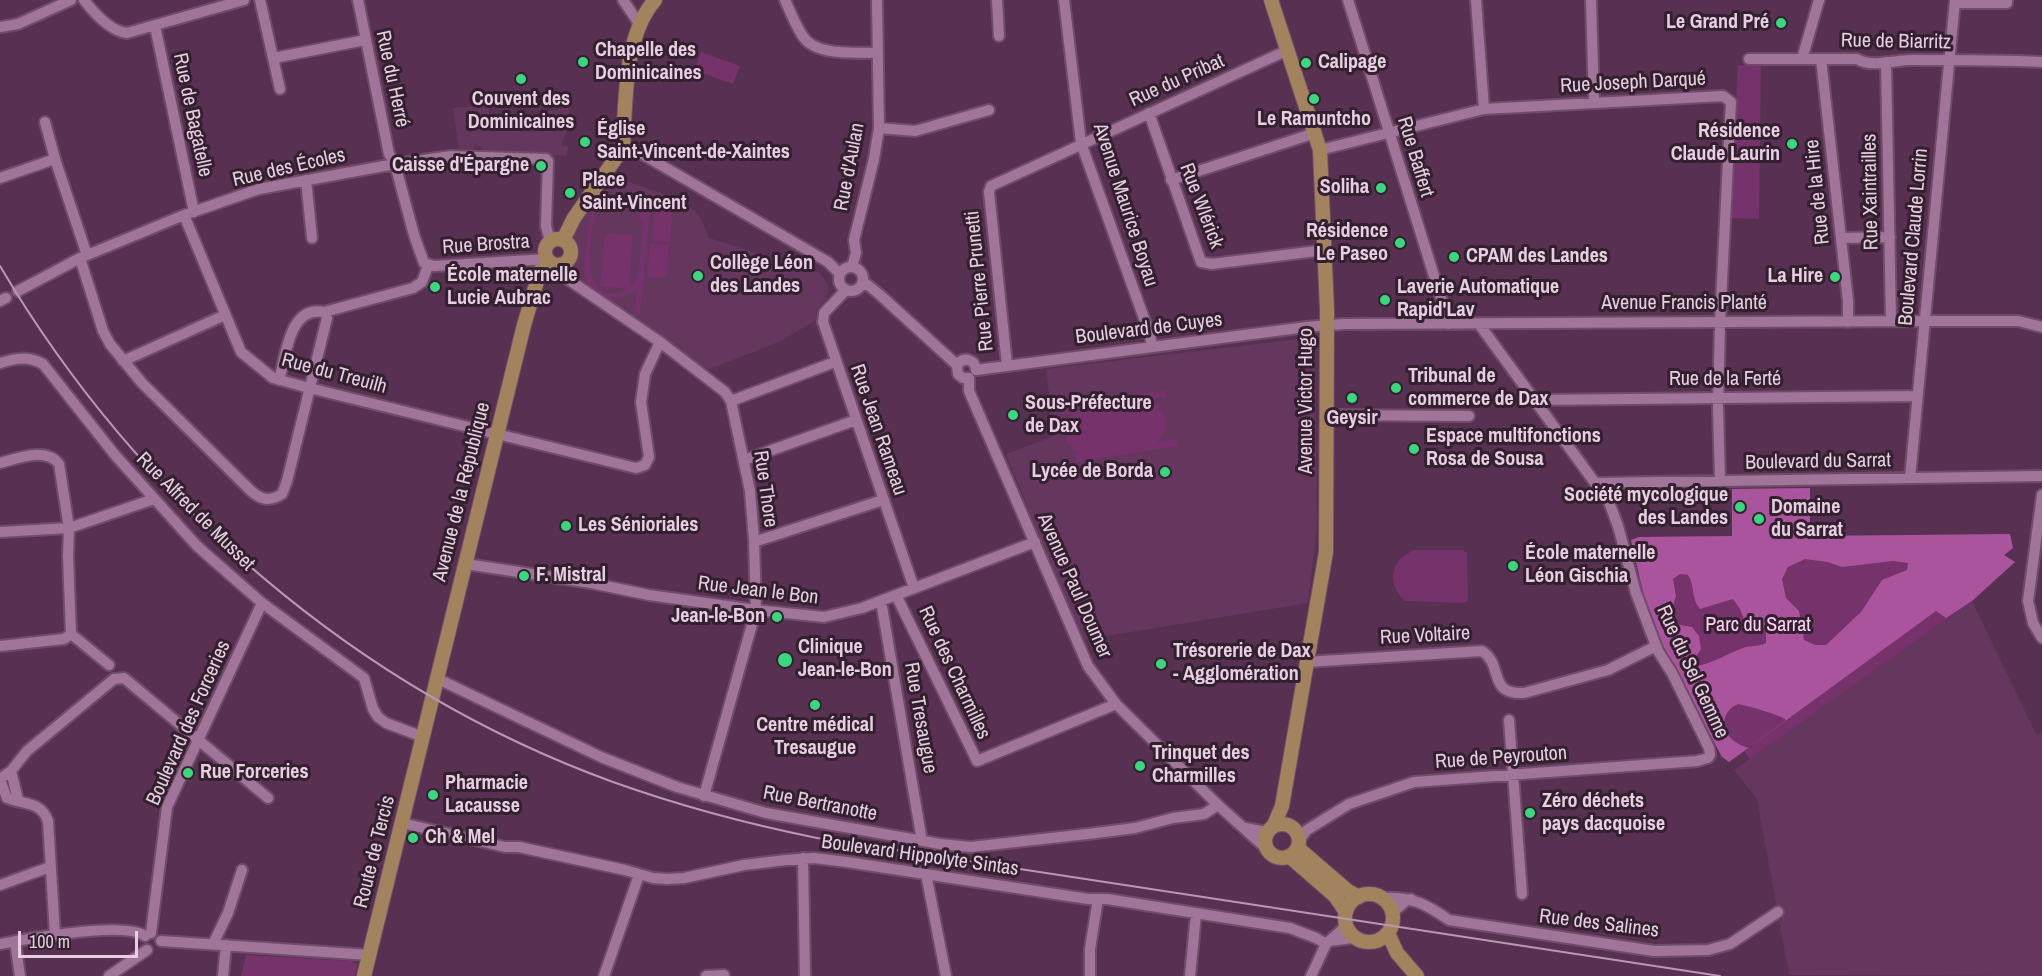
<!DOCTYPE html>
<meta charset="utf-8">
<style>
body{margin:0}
#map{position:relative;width:2042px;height:976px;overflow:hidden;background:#583051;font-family:"Archivo Narrow",sans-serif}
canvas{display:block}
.scale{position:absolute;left:18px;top:931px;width:120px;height:27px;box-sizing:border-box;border:3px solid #e7cee1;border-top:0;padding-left:8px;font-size:18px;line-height:21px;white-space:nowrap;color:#e7cee1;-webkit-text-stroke:4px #32202f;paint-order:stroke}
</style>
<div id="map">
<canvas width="2042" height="976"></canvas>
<div class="scale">100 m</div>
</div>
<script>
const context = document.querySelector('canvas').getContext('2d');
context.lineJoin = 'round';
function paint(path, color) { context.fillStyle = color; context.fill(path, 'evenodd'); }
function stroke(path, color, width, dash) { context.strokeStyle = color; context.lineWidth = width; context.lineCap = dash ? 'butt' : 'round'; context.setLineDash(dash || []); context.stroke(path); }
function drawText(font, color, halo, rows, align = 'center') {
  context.font = font + ' "Archivo Narrow",sans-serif'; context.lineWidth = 6; context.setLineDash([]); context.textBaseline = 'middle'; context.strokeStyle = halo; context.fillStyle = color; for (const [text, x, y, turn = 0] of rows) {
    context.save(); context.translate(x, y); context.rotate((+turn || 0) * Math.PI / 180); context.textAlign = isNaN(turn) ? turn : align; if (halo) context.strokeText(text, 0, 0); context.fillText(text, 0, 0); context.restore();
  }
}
const built = new Path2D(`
 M488,105l2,14 41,-4 38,-8 -1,22 -5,10 -1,7 6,1 -1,9 -78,-5 -5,-1 -3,-4h-7v4l-15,-1 -6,-41z
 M616,177l60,22 19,12 7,9 7,18 111,35 8,12 -1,13 -11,12v10l-35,21 -74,29 -132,-92 -4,-49z
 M1307,338l8,5 2,180 -9,80 -226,37 -76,-186 48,-18 -8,-67z
 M1972,601l64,133 6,-1v243l-253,-1 -32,-176 -23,-29z`);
const green = new Path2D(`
 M701,52l39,14 -7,18 -39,-14z
 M1738,65l23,1 -2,153 -30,-1z
 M613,197l18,2 13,12 1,-11 6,1 -11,113h-6l3,-25c-21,16 -50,10 -53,-19 0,-9 2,-20 3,-28 2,-21 3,-39 26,-45zM612,202c17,0 29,8 31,25l-5,50 -9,11 4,-53 -28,-2 -5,53 28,3c-8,4 -15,7 -23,3 -24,-11 -14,-56 -10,-77l5,-6z
 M655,207l18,2 -3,33 -18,-1z
 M650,243l19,2 -3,33 -19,-1z
 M1165,390l1,7 -17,3c18,8 24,27 8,42l20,-3 1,7 -102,16 -1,-8 4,-1c-17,-8 -17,-27 -6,-40l-12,2 -1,-9z
 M1810,488v48l200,-2 3,14 -9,7 11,7 -43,39 -222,158 -6,-8 -15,11 -7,-5 -61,-115 -18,-50 -12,-52 8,-3 93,-1v-47z
 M1414,550h49l4,3 1,47 -5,3 -58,-2c-19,-18 -15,-40 9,-51z
 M246,955l106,6 6,4 -3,11h-114z`);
const forest = new Path2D(`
 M1810,488v48l200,-2 3,14 -9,7 11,7 -43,39 -26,17 -10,-7 -207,151 -7,-5 -61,-115 -18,-50 -12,-52 8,-3 93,-1v-47zM1805,559l22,3 15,5 51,-6 15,2 -1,7 -25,10 -21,32 -35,33h-11l-11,-5 -5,-29 -13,-13 -4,-19 6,-12zM1680,574l8,1c7,11 3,24 12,34l33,-10 7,10 5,13 12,1 9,7v13c-8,4 -15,2 -23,5 -17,6 -29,15 -46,18l-2,-8 6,-9 -2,-13 -7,-9 -17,-3 -5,-8 6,-20 -3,-17zM1738,704c10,2 43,11 48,16l-38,28c-4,-2 -11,-4 -14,-7 -15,-12 -12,-30 4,-37z`);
const minor = new Path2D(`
 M84,0c10,13 26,31 43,33l117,-33
 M260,0l20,89
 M358,0l31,154 6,10 19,71 10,28 10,3 113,-7
 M623,0l17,25
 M785,0c5,11 10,24 17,35 13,22 53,17 76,18
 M997,0l2,36
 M1064,0l17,143 69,192 2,12
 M1348,0l101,324
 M1476,0l8,109
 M1591,0l3,103
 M1955,3h52v-3
 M155,26l39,186
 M0,27l18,-3 53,-24
 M274,58l91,-18
 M1749,59h108c14,9 39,1 54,1 44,0 88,0 131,2
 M1802,59l17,-59
 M1821,59l27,242v21
 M1886,62l5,259
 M1149,113l52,149 11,2 113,-14
 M45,122l10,37 32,96
 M879,128l36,3 74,-21
 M623,143l205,119 12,12
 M1320,150l164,-41 239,-13 8,6 -11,220 -2,85 2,74
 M0,178l55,-19
 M306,180l6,58
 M1171,180l144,-47
 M184,215l57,137 32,26 36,10 327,80 9,-3 4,-8 -8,-55 4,-28 15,-32
 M1841,238l49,-1
 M80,258l23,73 7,13 32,39 108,107c11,10 19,12 32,4l5,-13 40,-163 -3,-6
 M563,264l6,16 91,62 65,50 6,9 19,90 4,49 2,70 -52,186
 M852,267l4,-14 -2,-13 20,-81 5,-31 -2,-128
 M839 279a12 12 0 1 1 24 0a12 12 0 1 1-24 0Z
 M862,284l6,1 11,9 78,71
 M846,290l-22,23 -1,9 91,266
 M18,291l62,-33 104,-43 75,-26 136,-25 56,-8 95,3 2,2 -2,65 4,15
 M0,301l6,-3
 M123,361l102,-46
 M0,363c17,-5 28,-7 43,1l72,91 82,91 65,57 102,75 9,31 5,8 8,6 37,14
 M957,365c7,-9 18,-6 19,5
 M957,365l1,9 5,4h6
 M1007,365l-18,-173 2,-6 297,-136
 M976,370l330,-43 38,-3 580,-3h94l24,6
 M969,378v13l119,275 28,38 102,101 50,45
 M279,380c7,-24 10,-75 45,-68l89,-24 9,-6 6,-16
 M1534,400l383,-4
 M731,401l104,-39
 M1327,415l142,1
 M744,460l112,-40
 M0,463c18,-5 46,-16 59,1l10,64 -1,28 3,78 38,31
 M1910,478l45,-478
 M1595,483l447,-7
 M2042,495l-14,106 5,22 9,15
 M0,532l69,-4 85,-29
 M754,540h6l123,-40
 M466,564l125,19 58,12 107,15 68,7 38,-9 173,-66
 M896,595l81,166 139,-57
 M881,601l41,240
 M0,646l64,-7 7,-5
 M1306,662l176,-11c22,14 5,44 42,42l84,-23 48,-24
 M436,678l165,79 76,30 89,26 174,31 31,3 125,-14 39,-5 38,-10 31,-4 14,-9
 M1509,720l13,174
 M11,771l7,29
 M0,779l11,-8 16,-20 87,-72 10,-1 144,120
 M0,780l7,18c17,7 34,3 41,23l7,114
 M402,823l103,24h14l106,23 28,8 14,1 17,-1 60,-13 42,-5 28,-2 33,4 241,37h19l183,29 26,10 10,6
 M1245,828l21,4
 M1300,839l7,-9 42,-26 65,-22 283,-21 11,-3 2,-3 -1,-7 -37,-75 -14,-22 -22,-58 -18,-67 -9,-24 -130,-178
 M803,858l2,118
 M926,874l20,102
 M0,885l50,-18
 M1382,898c29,-2 44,6 67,22l205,31 54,-1 22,-6 48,-32
 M1393,912l13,-11 5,-2
 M151,933l16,-126 95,-204
 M15,941l5,35
 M161,941l209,14
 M1329,941l24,-3
 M0,944c27,-5 124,-23 145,-8
 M213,944l15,-31 14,-43
 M109,976l38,-26
 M223,976l3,-31
 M604,976l35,-101
 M706,976l18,-1
 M1090,976v-27l8,-50
 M1190,976l6,-62
 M1311,976l15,-32 19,-17`);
const major = new Path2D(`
 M1271,0l49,150 7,160 -1,242 -44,254 -8,19
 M545 252a13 13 0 1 1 26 0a13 13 0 1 1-26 0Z
 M563,240l11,-22 46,-66 3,-9c3,-44 1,-108 32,-143
 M1265 841a17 17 0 1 1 34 0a17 17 0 1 1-34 0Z
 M1298,848l50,43 11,6
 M1289,856l46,40 11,16
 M1345 918a24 24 0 1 1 48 0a24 24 0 1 1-48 0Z
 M1388,933l9,20 20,23
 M364,976l160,-651 16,-54 11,-8`);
const rail = new Path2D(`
 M0,266c138,234 357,423 613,516 67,24 135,42 204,56l903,138`);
const markers = [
 [1781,23,6,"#3ad77f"],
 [583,62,6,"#3ad77f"],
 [1306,63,6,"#3ad77f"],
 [521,79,6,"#3ad77f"],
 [1314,99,6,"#3ad77f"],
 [585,142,6,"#3ad77f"],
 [1792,144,6,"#3ad77f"],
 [541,166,6,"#3ad77f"],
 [1381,188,6,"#3ad77f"],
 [570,193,6,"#3ad77f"],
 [1400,243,6,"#3ad77f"],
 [1454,257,6,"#3ad77f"],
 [698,276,6,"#3ad77f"],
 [1835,277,6,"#3ad77f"],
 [435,287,6,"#3ad77f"],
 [1385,300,6,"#3ad77f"],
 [1396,388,6,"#3ad77f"],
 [1352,398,6,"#3ad77f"],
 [1013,415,6,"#3ad77f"],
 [1414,449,6,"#3ad77f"],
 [1165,472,6,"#3ad77f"],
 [1740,507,6,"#3ad77f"],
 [1759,519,6,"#3ad77f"],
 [566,526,6,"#3ad77f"],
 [1513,566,6,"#3ad77f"],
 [524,576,6,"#3ad77f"],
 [777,617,6,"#3ad77f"],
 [785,660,8,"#3ad77f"],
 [1161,664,6,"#3ad77f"],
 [815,705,6,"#3ad77f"],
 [1140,766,6,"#3ad77f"],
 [188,773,6,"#3ad77f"],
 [433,795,6,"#3ad77f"],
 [1530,813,6,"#3ad77f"],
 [413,838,6,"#3ad77f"]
];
const poiNames = [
 ["Le Grand Pré",1769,23,"right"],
 ["Chapelle des",595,51],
 ["Dominicaines",595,74],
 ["Calipage",1318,63],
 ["Couvent des",521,100,"center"],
 ["Dominicaines",521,123,"center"],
 ["Le Ramuntcho",1314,120,"center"],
 ["Église",597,130],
 ["Saint-Vincent-de-Xaintes",597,153],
 ["Résidence",1780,132,"right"],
 ["Claude Laurin",1780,155,"right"],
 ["Caisse d'Épargne",529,166,"right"],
 ["Place",582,181],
 ["Saint-Vincent",582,204],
 ["Soliha",1369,188,"right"],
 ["Résidence",1388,232,"right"],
 ["Le Paseo",1388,255,"right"],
 ["CPAM des Landes",1466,257],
 ["Collège Léon",710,264],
 ["des Landes",710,287],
 ["École maternelle",447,276],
 ["Lucie Aubrac",447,299],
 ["La Hire",1823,277,"right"],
 ["Laverie Automatique",1397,288],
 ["Rapid'Lav",1397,311],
 ["Tribunal de",1408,377],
 ["commerce de Dax",1408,400],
 ["Sous-Préfecture",1025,404],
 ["de Dax",1025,427],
 ["Geysir",1352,419,"center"],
 ["Espace multifonctions",1426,437],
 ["Rosa de Sousa",1426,460],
 ["Lycée de Borda",1153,472,"right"],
 ["Société mycologique",1728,496,"right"],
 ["des Landes",1728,519,"right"],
 ["Domaine",1771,508],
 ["du Sarrat",1771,531],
 ["Les Sénioriales",578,526],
 ["École maternelle",1525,554],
 ["Léon Gischia",1525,577],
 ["F. Mistral",536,576],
 ["Jean-le-Bon",765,617,"right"],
 ["Clinique",798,648],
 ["Jean-le-Bon",798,671],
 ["Trésorerie de Dax",1173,652],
 ["- Agglomération",1173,675],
 ["Centre médical",815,726,"center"],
 ["Tresaugue",815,749,"center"],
 ["Trinquet des",1152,754],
 ["Charmilles",1152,777],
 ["Rue Forceries",200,773],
 ["Pharmacie",445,784],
 ["Lacausse",445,807],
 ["Zéro déchets",1542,802],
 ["pays dacquoise",1542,825],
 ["Ch & Mel",425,838]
];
const streetNames = [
 ["Rue de Biarritz",1896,42,1],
 ["Rue du Herré",392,79,78],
 ["Rue du Pribat",1177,81,-24],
 ["Rue Joseph Darqué",1633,83,-3],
 ["Rue de Bagatelle",192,115,78],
 ["Rue Baffert",1415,157,73],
 ["Rue d'Aulan",850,167,-79],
 ["Rue des Écoles",289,168,-13],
 ["Rue de la Hire",1818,192,-96],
 ["Rue Xaintrailles",1871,192,-91],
 ["Avenue Maurice Boyau",1125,205,72],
 ["Rue Wlérick",1201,206,69],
 ["Boulevard Claude Lorrin",1914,237,-85],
 ["Rue Brostra",486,245,-4],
 ["Rue Pierre Prunetti",980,281,-96],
 ["Avenue Francis Planté",1684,304],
 ["Boulevard de Cuyes",1149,329,-7],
 ["Rue du Treuilh",334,374,15],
 ["Rue de la Ferté",1725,380],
 ["Avenue Victor Hugo",1307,401,-90],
 ["Rue Jean Rameau",878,430,71],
 ["Boulevard du Sarrat",1818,462,-1],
 ["Rue Thore",765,489,82],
 ["Avenue de la République",462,492,-76],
 ["Rue Alfred de Musset",195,512,45],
 ["Avenue Paul Doumer",1074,586,66],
 ["Rue Jean le Bon",758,591,7],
 ["Rue Voltaire",1425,636,-3],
 ["Rue du Sel Gemme",1692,672,65],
 ["Rue des Charmilles",954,673,65],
 ["Rue Tresaugue",920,718,80],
 ["Boulevard des Forceries",189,723,-66],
 ["Rue de Peyrouton",1501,758,-4],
 ["Rue Bertranotte",820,804,11],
 ["Route de Tercis",375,852,-76],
 ["Boulevard Hippolyte Sintas",920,856,8],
 ["Rue des Salines",1599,924,7]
];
const parkNames = [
 ["Parc du Sarrat",1758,626]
];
paint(built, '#65375e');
paint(green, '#75326b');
paint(forest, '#a9549c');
stroke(minor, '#6f4d69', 14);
stroke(major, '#6f4d69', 16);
stroke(minor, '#a17499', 10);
stroke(major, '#a3835d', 14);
stroke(rail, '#b799b1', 2);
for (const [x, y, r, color] of markers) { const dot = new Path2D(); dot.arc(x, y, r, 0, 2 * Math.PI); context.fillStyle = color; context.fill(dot); stroke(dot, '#32202f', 2); }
drawText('bold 20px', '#e7cee1', '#32202f', poiNames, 'left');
drawText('20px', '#e7cee1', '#32202f', streetNames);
drawText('20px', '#fed1f5', '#32202f', parkNames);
</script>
